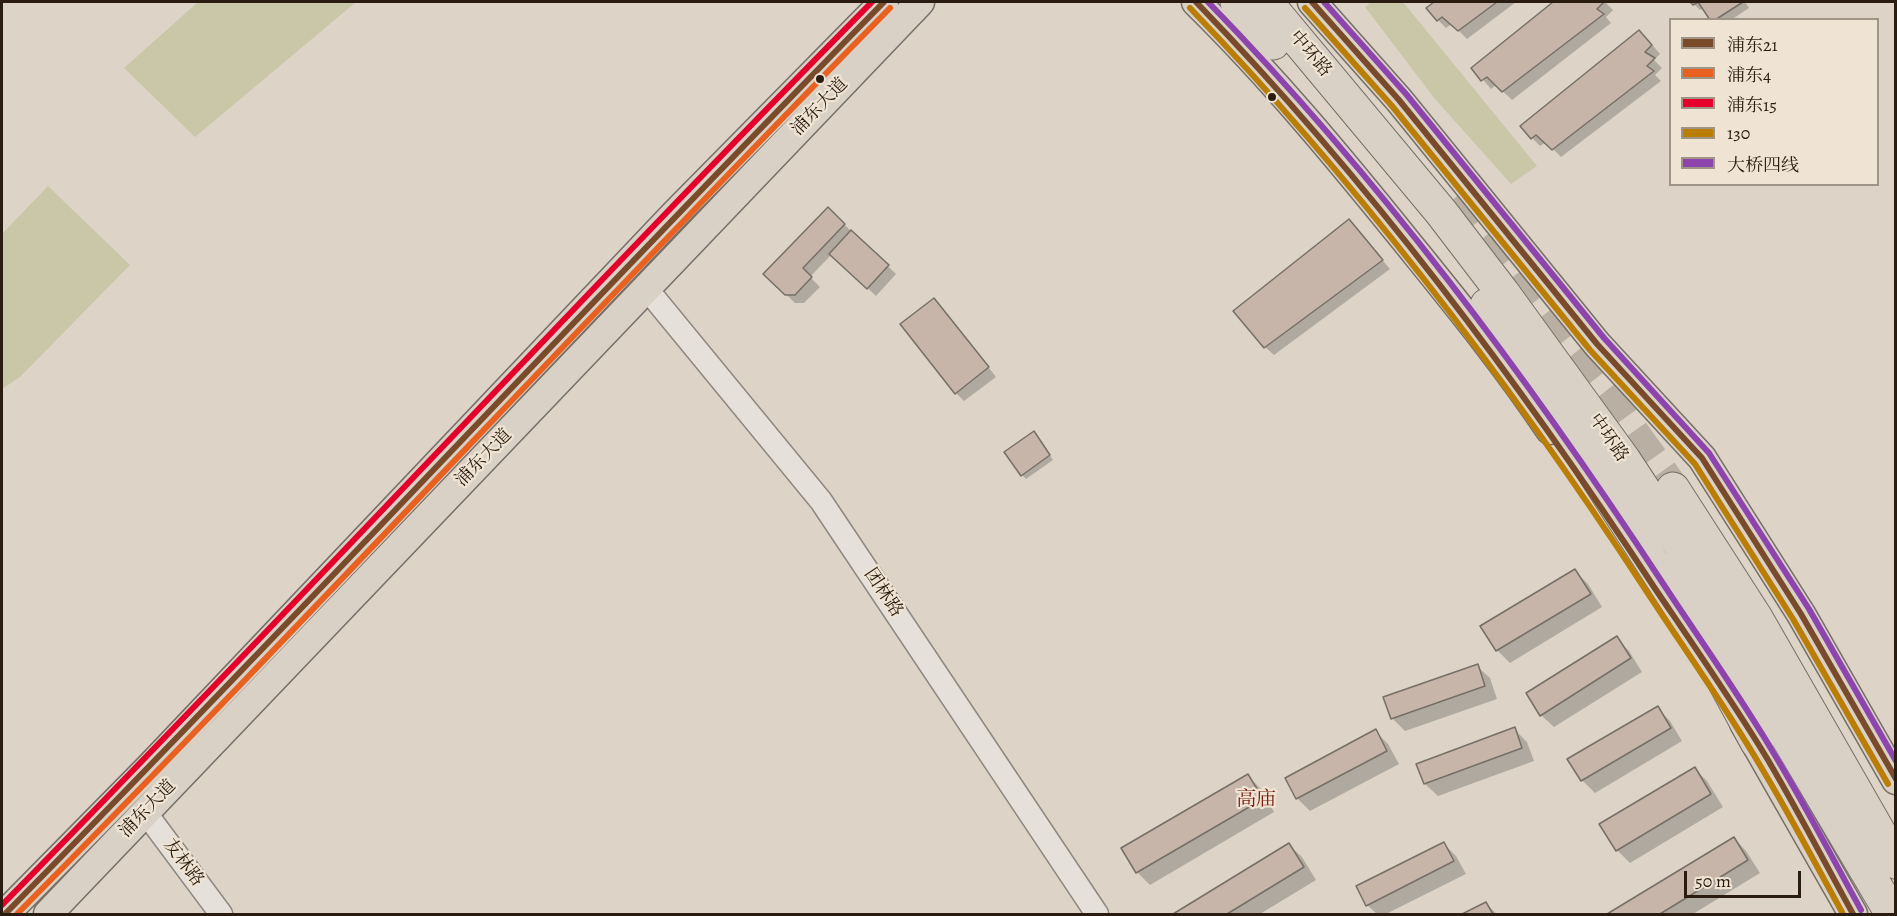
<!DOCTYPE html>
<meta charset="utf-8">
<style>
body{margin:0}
#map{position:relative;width:1897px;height:916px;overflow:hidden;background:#ddd4c7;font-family:Alegreya,"Noto Serif SC",serif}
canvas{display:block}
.frame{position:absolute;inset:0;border:3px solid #2a1c10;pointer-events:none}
.legend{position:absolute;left:1669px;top:18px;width:210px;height:168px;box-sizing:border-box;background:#efe4d4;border:2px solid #a09486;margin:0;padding:8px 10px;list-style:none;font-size:18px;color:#2a1c10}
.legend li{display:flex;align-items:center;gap:12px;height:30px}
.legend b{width:30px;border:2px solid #a09486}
.scale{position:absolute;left:1684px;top:871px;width:117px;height:27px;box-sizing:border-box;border:3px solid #2a1c10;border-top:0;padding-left:8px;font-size:18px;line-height:21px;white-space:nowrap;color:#2a1c10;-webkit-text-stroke:4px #efe4d4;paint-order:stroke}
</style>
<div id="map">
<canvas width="1897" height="916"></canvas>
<div class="frame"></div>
<ul class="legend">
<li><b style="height:8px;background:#7a4b2a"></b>浦东21</li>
<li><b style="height:8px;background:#e86121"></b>浦东4</li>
<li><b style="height:8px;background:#e4002b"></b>浦东15</li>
<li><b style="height:8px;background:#ba7d05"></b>130</li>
<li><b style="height:8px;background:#8e44ad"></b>大桥四线</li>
</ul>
<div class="scale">50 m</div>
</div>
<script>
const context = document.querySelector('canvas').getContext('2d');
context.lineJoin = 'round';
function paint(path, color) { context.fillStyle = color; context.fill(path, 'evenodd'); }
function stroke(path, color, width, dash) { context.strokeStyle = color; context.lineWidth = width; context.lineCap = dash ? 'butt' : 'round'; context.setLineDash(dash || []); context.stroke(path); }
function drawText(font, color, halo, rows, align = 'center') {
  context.font = font + ' Alegreya,"Noto Serif SC",serif'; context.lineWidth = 4.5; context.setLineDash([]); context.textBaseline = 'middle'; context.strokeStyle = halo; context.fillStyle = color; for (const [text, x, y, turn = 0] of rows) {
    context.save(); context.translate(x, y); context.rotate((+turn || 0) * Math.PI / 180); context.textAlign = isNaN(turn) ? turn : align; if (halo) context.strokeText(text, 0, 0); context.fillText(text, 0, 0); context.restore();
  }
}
const green = new Path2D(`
 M198,2h158l-161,135 -71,-69z
 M1371,2h32l134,164 -26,18 -76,-85 -70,-92z
 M48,186l82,79 -110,112 -18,12v-155z`);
const shadow = new Path2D(`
 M1436,2h80l-49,37 -15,-15 -6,4 -8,-8 -9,-12z
 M1556,2h49l8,8 -7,7 5,6 -99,77 -16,-15 -5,4 -18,-21z
 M1692,2h53l4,6 -18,12h-20l-7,-12 -4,2z
 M1648,40l12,14 -6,6 8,8 -7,7 6,6 -100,76 -15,-15 -6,4 -8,-8z
 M828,209l68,65 -20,22 -44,-42 -22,23 10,10 -16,16h-9l-30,-29z
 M1349,221l41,48 -116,86 -9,-8z
 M942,308l54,69 -32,24 -8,-8z
 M1038,437l15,23 -27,19 -4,-4z
 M1575,571l13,13 14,23 -92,56 -13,-13z
 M1616,638l13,13 13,21 -88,55 -13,-12z
 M1477,666l13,12 7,21 -92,32 -13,-13z
 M1657,708l13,13 12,20 -87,52 -13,-13z
 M1514,729l13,13 7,19 -96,35 -13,-12 -7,-19z
 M1375,731l13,13 11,20 -89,47 -13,-13 -10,-19z
 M1695,769l12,12 16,26 -93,56 -13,-13z
 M1248,776l13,13 13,23 -124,73 -13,-13z
 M1734,838l12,13 14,22 -67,41h-83z
 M1444,844l12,12 10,18 -80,40h-9l-10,-9z
 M1289,845l13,12 14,23 -56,34h-84z
 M1486,904l11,10h-32z`);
const building = new Path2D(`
 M1434,2h63l-39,29 -16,-14 -5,4 -11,-13z
 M1553,2h51l-7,7 7,5 -102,78 -15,-15 -6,4 -10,-13z
 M1690,2h53l-28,18h-5l-12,-18 -5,3z
 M1639,30l13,15 -7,7 10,6 -8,8 7,5 -102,79 -16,-15 -5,4 -11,-13z
 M828,207l17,17 -42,44 9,9 -17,18h-10l-22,-21z
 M1349,219l34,41 -119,88 -31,-37z
 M851,230l38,35 -22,24 -38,-35z
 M934,298l55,69 -34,27 -55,-70z
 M1034,431l16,24 -29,21 -17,-24z
 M1575,569l16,25 -95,57 -16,-25z
 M1617,636l14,22 -91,58 -14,-23z
 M1478,664l7,22 -94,33 -8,-22z
 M1658,706l13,22 -90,53 -14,-22z
 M1515,727l7,21 -98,36 -8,-20z
 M1376,729l11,22 -91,48 -11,-21z
 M1695,767l16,27 -95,57 -17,-27z
 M1248,774l15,25 -127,74 -15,-25z
 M1734,837l14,23 -88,54h-53z
 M1444,842l10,19 -88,45 -10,-20z
 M1289,843l15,24 -77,47h-54z
 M1486,902l7,12h-31z`);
const highwayTunnel = new Path2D(`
 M1451,201l160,201 62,87`);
const minor = new Path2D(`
 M646,288l175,213 276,413
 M145,812l76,102`);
const major = new Path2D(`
 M1196,2c76,75 143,156 210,239 50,62 100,123 144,189
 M1312,2l87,98 198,244 105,114 99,156 95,166
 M1744,723l109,191
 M5,914l146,-148 523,-551 210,-213
 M48,914l872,-912`);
const highway = new Path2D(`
 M1237,2l36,41
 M1266,2l175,210 62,81 121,167 56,85 62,115 150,254
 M1487,305l217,339 53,98
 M1673,489l83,129 140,244`);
const bus1 = new Path2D(`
 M1196,2c174,180 323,379 460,588 38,56 77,112 112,170 30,51 57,103 85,154
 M1312,2l87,98 198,244 105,114 99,156 95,165
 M5,914c297,-301 583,-611 879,-912`);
const bus2 = new Path2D(`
 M17,914c295,-298 579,-607 873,-906`);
const bus3 = new Path2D(`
 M2,905c293,-298 576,-606 870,-903`);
const bus4 = new Path2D(`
 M1190,8c172,179 321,376 457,584 38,58 79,115 114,175 29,48 55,98 82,147
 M1305,8l87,98 198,244 105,114 98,155 95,165`);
const bus5 = new Path2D(`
 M1208,2c172,177 319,374 454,580 38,58 79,115 114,175 30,50 57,102 85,153
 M1324,2l82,92 198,244 105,115 100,156 87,152`);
const markers = [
 [820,79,5,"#2a1c10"],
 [1272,97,5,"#2a1c10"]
];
const streetNames = [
 ["中环路",1310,54,50],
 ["浦东大道",820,107,-46],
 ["中环路",1608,438,55],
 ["浦东大道",484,458,-46],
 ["团林路",883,593,56],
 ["浦东大道",148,809,-46],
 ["友林路",183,863,53]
];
const neighbourhoodNames = [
 ["高庙",1256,800]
];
paint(green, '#c9c7a8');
paint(shadow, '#0003');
paint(building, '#c6b5a8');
stroke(building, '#766f67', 1.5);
stroke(highwayTunnel, '#b9afa2', 33, [33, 16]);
stroke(minor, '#8f8880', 25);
stroke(major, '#766f67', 31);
stroke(highway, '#766f67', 35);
stroke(minor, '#e5e0da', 22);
stroke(major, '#d9d1c5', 28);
stroke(highway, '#d9d1c5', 33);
stroke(bus1, '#7a4b2a', 6);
stroke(bus2, '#e86121', 6);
stroke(bus3, '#e4002b', 6);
stroke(bus4, '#ba7d05', 6);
stroke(bus5, '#8e44ad', 6);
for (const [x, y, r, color] of markers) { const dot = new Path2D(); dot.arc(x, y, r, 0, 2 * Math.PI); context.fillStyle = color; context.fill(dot); stroke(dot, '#efe4d4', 2); }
drawText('18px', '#2a1c10', '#efe4d4', streetNames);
drawText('20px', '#7a1f14', '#efe4d4', neighbourhoodNames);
</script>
